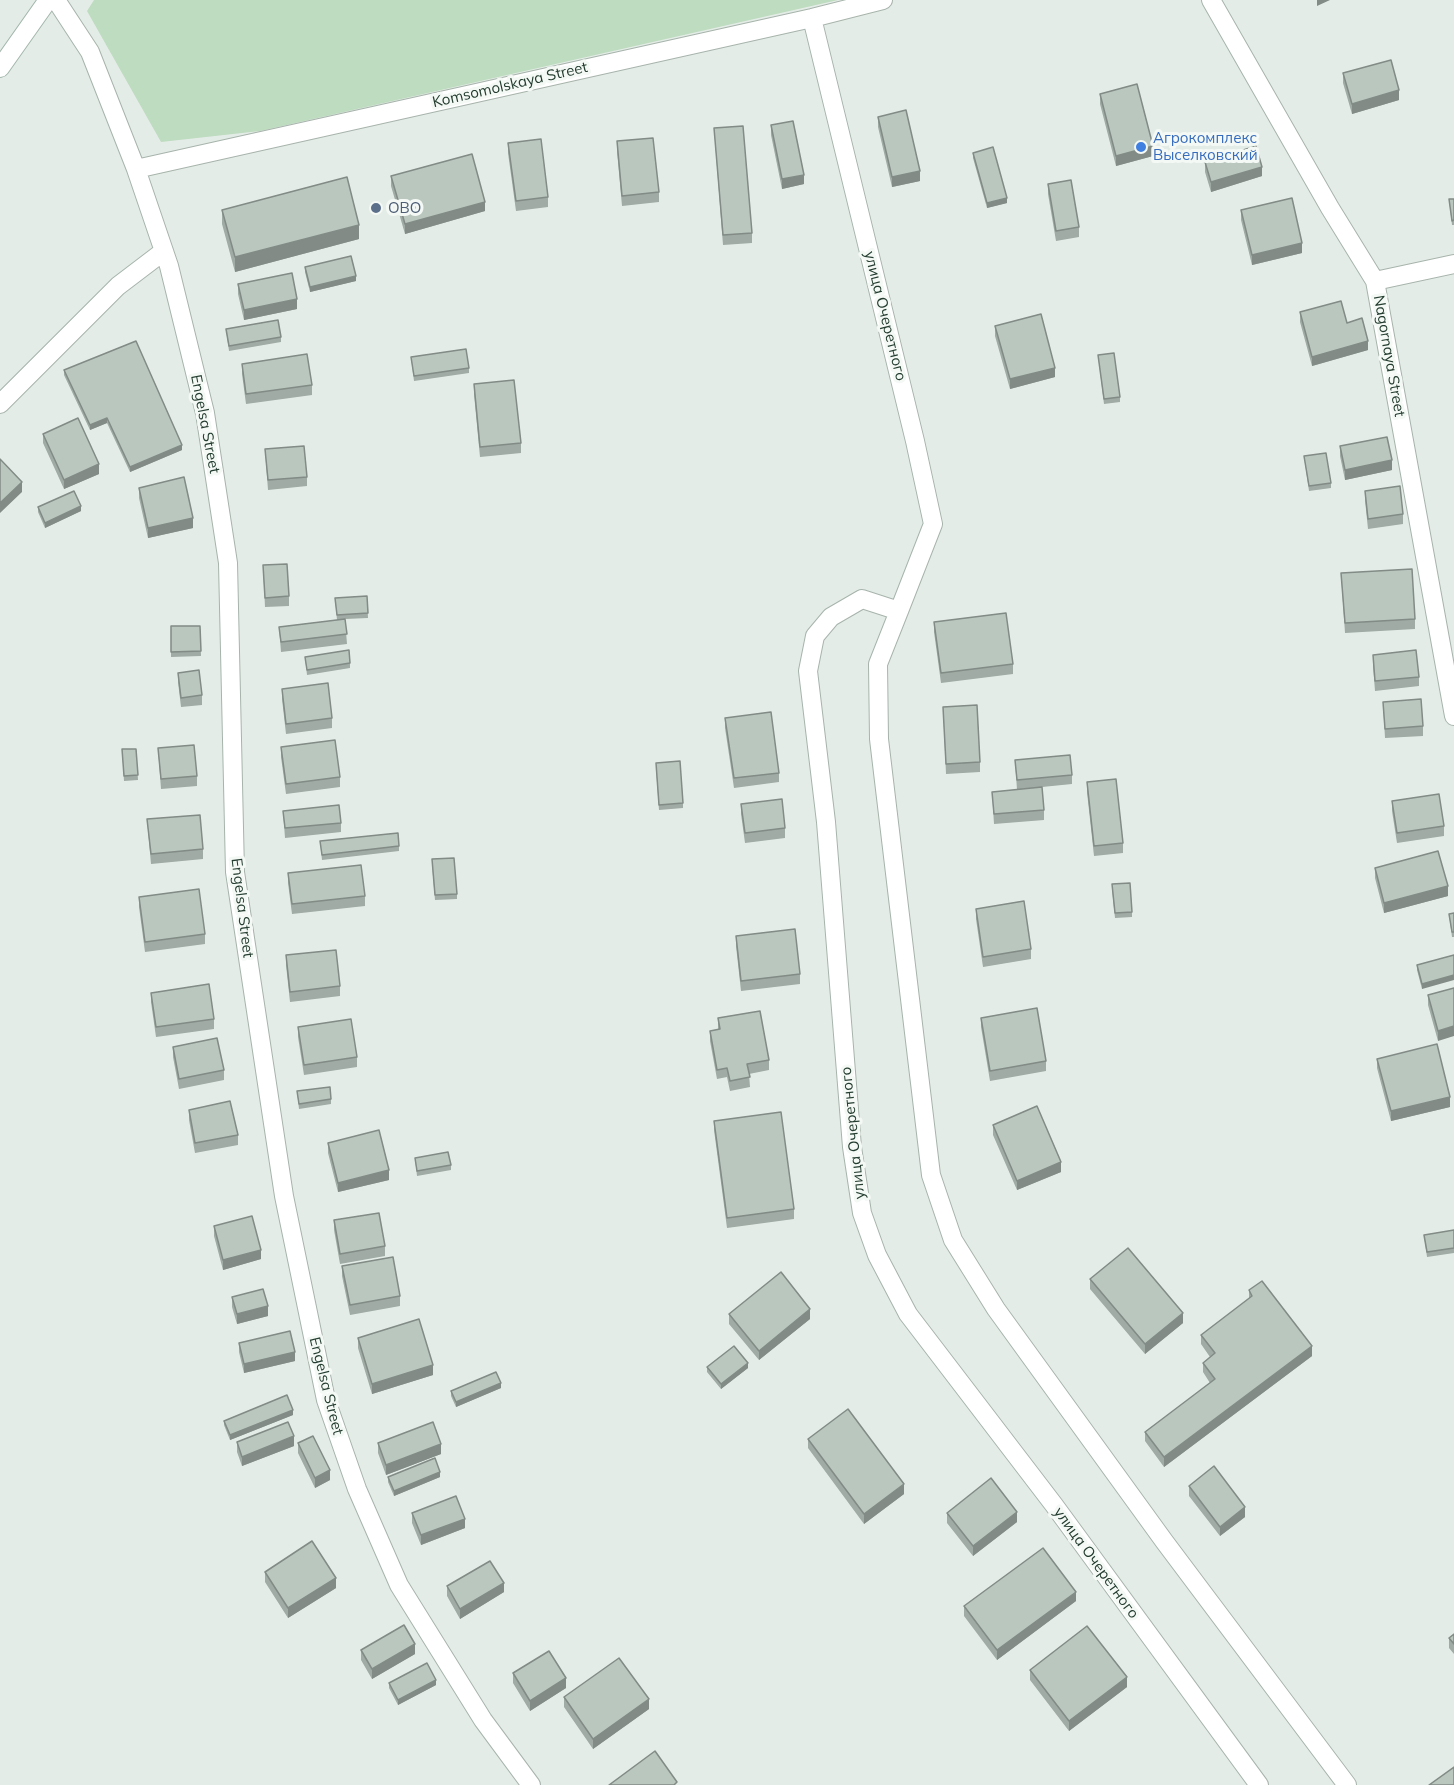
<!DOCTYPE html>
<meta charset="utf-8">
<style>
body{margin:0}
canvas{display:block;background:#e4ece7}
</style>
<canvas width="1454" height="1785"></canvas>
<script>
const context = document.querySelector('canvas').getContext('2d');
context.lineJoin = 'round';
function paint(path, color) { context.fillStyle = color; context.fill(path, 'evenodd'); }
function stroke(path, color, width, dash) { context.strokeStyle = color; context.lineWidth = width; context.lineCap = dash ? 'butt' : 'round'; context.setLineDash(dash || []); context.stroke(path); }
function drawText(font, color, halo, rows, align = 'center') {
  context.font = font + ' Mulish,sans-serif'; context.lineWidth = 6; context.setLineDash([]); context.textBaseline = 'middle'; context.strokeStyle = halo; context.fillStyle = color; for (const [text, x, y, turn = 0] of rows) {
    context.save(); context.translate(x, y); context.rotate((+turn || 0) * Math.PI / 180); context.textAlign = isNaN(turn) ? turn : align; if (halo) context.strokeText(text, 0, 0); context.fillText(text, 0, 0); context.restore();
  }
}
const green = new Path2D(`
 M94,0h744l-578,131 -99,11 -74,-131z`);
const street = new Path2D(`
 M56,0l34,52 46,117 33,97 36,147 23,150 7,309 49,324 42,204 31,89 42,96 84,135 48,65
 M1211,0l119,208 45,73 79,435
 M812,18l103,423 18,83 -34,87 -37,-12 -31,18 -16,19 -7,35 18,151 26,325 10,66 15,42 31,59 146,191 205,280
 M136,169l676,-151 71,-18
 M1375,281l79,-17
 M0,404l118,-118 46,-35
 M899,611l-21,53 1,75 52,436 22,65 43,69 168,232 183,244`);
const secondary = new Path2D(`
 M0,68l48,-68`);
const wall = new Path2D(`
 M1343,73l56,27 -47,14 -9,-31z
 M1100,94l53,62 -37,10 -16,-62z
 M878,117l42,64 -28,6 -14,-60z
 M771,125l33,59 -22,5 -11,-54z
 M714,128l38,105v10l-29,2z
 M617,141l42,51v10l-37,4 -5,-55z
 M508,143l40,54v10l-32,4 -8,-58z
 M973,153l34,50 -20,5 -14,-50z
 M1205,162l57,14 -51,16 -6,-20z
 M391,176l94,35 -80,23 -14,-48z
 M1048,184l31,43v10l-23,4 -8,-47z
 M1449,199h5v26h-2z
 M222,210l137,29 -124,33 -13,-48z
 M1241,210l61,43 -50,12 -11,-45z
 M305,267l51,14 -46,11 -5,-20z
 M238,284l59,25 -53,11 -6,-26z
 M1300,312l47,11 21,27 -56,16 -12,-44z
 M995,326l60,51 -45,12 -15,-53z
 M226,329l55,8v5l-52,9z
 M1098,355l22,42v5l-16,2z
 M411,357l58,11v5l-55,8z
 M242,364l70,21v10l-66,9 -4,-30z
 M64,370l118,80 -52,22 -23,-49 -17,7 -26,-55z
 M474,384l47,59v10l-41,4 -6,-63z
 M43,434l56,40 -35,15 -21,-46z
 M1340,446l52,24 -47,10 -5,-24z
 M265,449l42,28v9l-39,4z
 M1304,456l27,27v5l-22,3z
 M139,488l54,40 -45,10 -9,-40z
 M1365,491l38,23v10l-35,5 -3,-29z
 M38,507l43,4 -36,17 -7,-16z
 M263,565l26,31v10l-24,1z
 M1341,573l74,46v10l-70,4z
 M367,596l1,22 -23,1 2,25 -66,8 -2,-25 58,-7 -2,-22z
 M934,622l79,42v10l-72,9 -7,-51z
 M171,626h29l1,30 -30,1z
 M1373,655l46,22v9l-44,5 -2,-26z
 M305,657l45,6v5l-43,7z
 M178,673l24,22v10l-21,2 -3,-25z
 M282,689l50,29v10l-46,6 -4,-35z
 M1383,702l40,24v10l-38,2z
 M943,707l37,55v10l-34,2z
 M725,718l54,55v9l-45,6 -9,-60z
 M281,747l59,30v10l-54,7 -5,-37z
 M158,748l39,28v10l-36,3z
 M122,749h14l2,31 -14,1z
 M1015,760l57,15v9l-50,5 22,21v10l-50,4 -2,-32 25,-2z
 M656,768l27,35v5l-24,2z
 M1087,782l36,61v10l-29,3 -7,-64z
 M1392,801l52,25v10l-47,7 -5,-32z
 M741,804l44,24v10l-40,5 -4,-29z
 M283,811l58,12v9l-56,6z
 M147,819l56,30v10l-52,5z
 M320,841l79,5v5l-77,9z
 M432,864l25,30v5l-22,1z
 M1375,868l73,28 -64,17 -9,-35z
 M288,873l77,23v10l-73,8 -4,-31z
 M1112,889l20,23v5l-17,1z
 M139,897l66,37v10l-60,8 -6,-45z
 M976,909l55,40v10l-48,8 -7,-48z
 M1454,913v24h-2l-3,-23z
 M736,936l64,38v10l-59,7 -5,-45z
 M286,955l54,31v10l-50,6 -4,-37z
 M1454,955l-32,34 -5,-19v-5z
 M1454,988l-16,53 -10,-36v-10z
 M151,993l63,26v10l-58,8 -5,-35z
 M718,1018l51,42v10l-20,4 1,13 -20,4 -3,-14 -10,2 -7,-38v-10l8,-1z
 M981,1018l65,43v10l-56,10 -9,-54z
 M298,1027l59,30v10l-53,8 -6,-38z
 M173,1047l51,23v10l-45,9 -6,-32z
 M1377,1059l73,48 -59,14 -14,-53z
 M297,1091l34,8v5l-32,5z
 M189,1110l49,25v10l-43,8 -6,-33z
 M714,1121l80,88v10l-67,9 -13,-98z
 M993,1125l68,47 -44,18 -24,-55z
 M328,1143l61,37 -51,12 -10,-39z
 M415,1158l36,7v5l-34,6z
 M334,1220l51,26v10l-45,8 -6,-34z
 M214,1226l47,33 -38,11 -9,-34z
 M1454,1230v23l-27,4 -3,-22z
 M342,1266l58,30v10l-50,9 -8,-39z
 M1090,1279l93,44 -38,31 -55,-65z
 M1249,1290l63,66 -148,111 -19,-26v-9l65,-49 -7,-11v-9l7,-6 -9,-13v-9l48,-36z
 M232,1297l36,19 -31,8 -5,-17z
 M729,1314l81,5 -51,41 -30,-36z
 M358,1338l75,37 -61,19 -14,-46z
 M239,1343l56,18 -51,12 -5,-21z
 M707,1367l41,1 -27,21 -14,-17z
 M501,1388l-45,19 -5,-11v-5z
 M293,1415l-63,25 -6,-15v-4z
 M808,1439l96,55 -40,30 -56,-76z
 M237,1442l57,4 -52,20 -5,-14z
 M298,1443l32,37 -15,8 -17,-35z
 M378,1443l63,11 -55,21 -8,-22z
 M388,1477h52l-46,19 -6,-14z
 M1189,1486l56,31 -25,19 -31,-40z
 M412,1513l53,15 -44,17 -9,-22z
 M947,1513l70,9 -44,34 -26,-33z
 M265,1572l71,16 -48,30 -23,-36z
 M447,1586l57,6 -44,27 -13,-23z
 M1076,1601l-79,59 -33,-44v-10z
 M1454,1634v20l-5,-6v-10z
 M361,1650l54,4 -43,25 -11,-19z
 M1030,1670l97,17 -58,44 -39,-51z
 M513,1673l53,15 -36,23 -17,-28z
 M389,1683l47,2 -38,20 -9,-17z
 M564,1697l85,12 -56,40 -29,-42z`);
const shadedWall = new Path2D(`
 M1317,0h13l-13,6z
 M1399,90v10l-47,14v-10z
 M1153,146v10l-37,10v-10z
 M1262,167v9l-51,16v-10z
 M920,171v10l-28,6v-10z
 M804,175v9l-22,5v-10z
 M1007,198v5l-20,5v-5z
 M485,202v9l-80,23v-10z
 M359,225v14l-124,33v-15z
 M1302,243v10l-50,12v-10z
 M356,276v5l-46,11v-5z
 M297,299v10l-53,11v-10z
 M1368,341v9l-56,16v-9z
 M1055,368v9l-45,12v-10z
 M107,418v5l-17,7v-5z
 M182,445v5l-52,22v-5z
 M1392,460v10l-47,10v-10z
 M99,464v10l-35,15v-9z
 M22,482v10l-22,21v-10z
 M81,506v5l-36,17v-5z
 M193,518v10l-45,10v-10z
 M1448,886v10l-64,17v-10z
 M1454,975v5l-32,9v-5z
 M1454,1026v10l-16,5v-10z
 M1450,1097v10l-59,14v-10z
 M1061,1162v10l-44,18v-9z
 M389,1170v10l-51,12v-9z
 M261,1250v9l-38,11v-10z
 M268,1306v10l-31,8v-10z
 M810,1309v10l-51,41v-9z
 M1183,1313v10l-38,31v-10z
 M1312,1346v10l-148,111v-10z
 M295,1352v9l-51,12v-9z
 M748,1363v5l-27,21v-5z
 M433,1365v10l-61,19v-10z
 M501,1383v5l-45,19v-5z
 M293,1410v5l-63,25v-5z
 M294,1436v10l-52,20v-9z
 M441,1444v10l-55,21v-10z
 M330,1470v10l-15,8v-10z
 M440,1472v5l-46,19v-5z
 M904,1484v10l-40,30v-10z
 M1245,1507v10l-25,19v-9z
 M1017,1512v10l-44,34v-10z
 M465,1519v9l-44,17v-10z
 M336,1578v10l-48,30v-10z
 M504,1583v9l-44,27v-10z
 M1076,1592v9l-79,59v-10z
 M415,1644v10l-43,25v-10z
 M1127,1677v10l-58,44v-10z
 M566,1678v10l-36,23v-10z
 M436,1680v5l-38,20v-5z
 M649,1699v10l-56,40v-10z`);
const building = new Path2D(`
 M1391,60l8,30 -47,14 -9,-31z
 M1137,84l16,62 -37,10 -16,-62z
 M906,110l14,61 -28,6 -14,-60z
 M793,121l11,54 -22,4 -11,-54z
 M743,126l9,107 -29,2 -9,-107z
 M653,138l6,54 -37,4 -5,-55z
 M541,139l7,58 -32,4 -8,-58z
 M1256,146l6,21 -51,15 -6,-20z
 M993,147l14,51 -20,5 -14,-50z
 M472,154l13,48 -80,22 -14,-48z
 M347,177l12,48 -124,32 -13,-47z
 M1071,180l8,47 -23,4 -8,-47z
 M1292,198l10,45 -50,12 -11,-45z
 M1449,199h5v21l-2,1z
 M351,256l5,20 -46,11 -5,-20z
 M292,273l5,26 -53,11 -6,-26z
 M1341,301l6,22 15,-5 6,23 -56,16 -12,-45z
 M1041,314l14,54 -45,11 -15,-53z
 M278,320l3,17 -52,9 -3,-17z
 M136,341l46,104 -52,22 -23,-49 -17,7 -26,-55z
 M466,349l3,19 -55,8 -3,-19z
 M1114,353l6,44 -16,2 -6,-44z
 M307,354l5,31 -66,9 -4,-30z
 M514,380l7,63 -41,4 -6,-63z
 M78,418l21,46 -35,16 -21,-46z
 M1387,437l5,23 -47,10 -5,-24z
 M304,446l3,31 -39,3 -3,-31z
 M1326,453l5,30 -22,3 -5,-30z
 M0,459l22,23 -22,21z
 M184,477l9,41 -45,10 -9,-40z
 M1400,486l3,28 -35,5 -3,-28z
 M74,491l7,15 -36,17 -7,-16z
 M287,564l2,32 -24,2 -2,-33z
 M1412,569l3,50 -70,4 -4,-50z
 M367,596l1,17 -31,2 -2,-17z
 M1006,613l7,51 -72,9 -7,-51z
 M345,619l2,15 -66,8 -2,-15z
 M171,626h29l1,25 -30,1z
 M349,650l1,13 -43,7 -2,-13z
 M1416,650l3,27 -44,4 -2,-26z
 M199,670l3,25 -21,3 -3,-25z
 M328,683l4,35 -46,6 -4,-35z
 M1421,699l2,27 -38,3 -2,-27z
 M977,705l3,57 -34,2 -3,-57z
 M771,712l8,61 -45,5 -9,-60z
 M335,740l5,37 -54,7 -5,-37z
 M194,745l3,31 -36,3 -3,-31z
 M122,749h14l2,26 -14,1z
 M1070,755l2,20 -55,5 -2,-20z
 M680,761l3,42 -24,2 -3,-42z
 M1116,779l7,64 -29,3 -7,-64z
 M1042,787l2,23 -50,4 -2,-22z
 M1439,794l5,32 -47,7 -5,-32z
 M782,799l3,29 -40,5 -4,-29z
 M339,805l2,18 -56,5 -2,-17z
 M200,815l3,34 -52,5 -4,-35z
 M398,833l1,13 -77,9 -2,-14z
 M1438,851l10,35 -64,17 -9,-35z
 M454,858l3,36 -22,1 -3,-36z
 M361,865l4,31 -73,8 -4,-31z
 M1130,883l2,29 -17,1 -3,-29z
 M199,889l6,45 -60,8 -6,-45z
 M1024,901l7,48 -48,8 -7,-48z
 M1454,913v19h-2l-3,-18z
 M795,929l5,45 -59,7 -5,-45z
 M336,950l4,36 -50,6 -4,-37z
 M1454,955v20l-32,9 -5,-19z
 M209,984l5,35 -58,8 -5,-34z
 M1454,988v38l-16,5 -10,-36z
 M1037,1008l9,53 -56,10 -9,-53z
 M760,1011l9,49 -22,4 3,13 -20,4 -3,-13 -10,2 -7,-39 10,-2 -2,-11z
 M351,1019l6,38 -53,8 -6,-38z
 M217,1038l7,32 -45,9 -6,-32z
 M1437,1044l13,53 -59,14 -14,-52z
 M330,1087l1,12 -32,5 -2,-13z
 M230,1101l8,34 -43,8 -6,-33z
 M1037,1106l24,56 -44,19 -24,-56z
 M781,1112l13,97 -67,9 -13,-97z
 M379,1130l10,40 -51,13 -10,-40z
 M448,1152l3,13 -34,6 -2,-13z
 M379,1213l6,33 -45,8 -6,-34z
 M252,1216l9,34 -38,10 -9,-34z
 M1454,1230v18l-27,4 -3,-17z
 M1128,1248l55,65 -38,31 -55,-65z
 M393,1257l7,39 -50,9 -8,-39z
 M781,1272l29,37 -51,42 -30,-37z
 M1262,1281l50,65 -148,111 -19,-25 70,-53 -12,-16 12,-10 -14,-18 51,-39 -3,-6z
 M263,1289l5,17 -31,8 -5,-17z
 M419,1319l14,46 -61,19 -14,-46z
 M290,1331l5,21 -51,12 -5,-21z
 M734,1346l14,17 -27,21 -14,-17z
 M496,1372l5,11 -45,19 -5,-11z
 M287,1395l6,15 -63,25 -6,-14z
 M848,1409l56,75 -40,30 -56,-75z
 M288,1422l6,14 -52,21 -5,-15z
 M433,1422l8,22 -55,21 -8,-22z
 M313,1436l17,34 -15,8 -17,-35z
 M435,1458l5,14 -46,19 -6,-14z
 M1214,1466l31,41 -25,20 -31,-41z
 M991,1478l26,34 -44,34 -26,-33z
 M456,1496l9,23 -44,16 -9,-22z
 M312,1541l24,37 -48,30 -23,-36z
 M1043,1548l33,44 -79,58 -33,-44z
 M490,1561l14,22 -44,26 -13,-23z
 M404,1625l11,19 -43,25 -11,-19z
 M1087,1626l40,51 -58,44 -39,-51z
 M1454,1634v10l-5,-6z
 M549,1651l17,27 -36,23 -17,-28z
 M619,1658l30,41 -56,40 -29,-42z
 M427,1663l9,17 -38,20 -9,-17z
 M655,1751l22,31 -3,3h-65z
 M1454,1767v18h-25z`);
const markers = [
 [1141,147,6,"#3f7fe0"],
 [376,208,6,"#5c6f8a"]
];
const streetNames = [
 ["Komsomolskaya Street",510,85,-13],
 ["улица Очеретного",885,316,76],
 ["Nagornaya Street",1389,356,80],
 ["Engelsa Street",205,424,79],
 ["Engelsa Street",242,908,83],
 ["улица Очеретного",853,1133,-96],
 ["Engelsa Street",326,1386,76],
 ["улица Очеретного",1096,1563,54]
];
const shopNames = [
 ["Агрокомплекс",1153,138],
 ["Выселковский",1153,155]
];
const serviceNames = [
 ["ОВО",388,208]
];
paint(green, '#bedcbf');
stroke(street, '#a7b4ac', 20);
stroke(secondary, '#a3b7ac', 20);
stroke(street, '#fff', 18);
stroke(secondary, '#fff', 18);
paint(wall, '#9faba4');
paint(shadedWall, '#828b86');
paint(building, '#b9c7bf');
stroke(building, '#828b86', 1.5);
for (const [x, y, r, color] of markers) { const dot = new Path2D(); dot.arc(x, y, r, 0, 2 * Math.PI); context.fillStyle = color; context.fill(dot); stroke(dot, '#f4f9f5', 2); }
drawText('15px', '#243d30', '#f4f9f5', streetNames);
drawText('15px', '#366cbe', '#f4f9f5', shopNames, 'left');
drawText('15px', '#4e5e75', '#f4f9f5', serviceNames, 'left');
</script>
